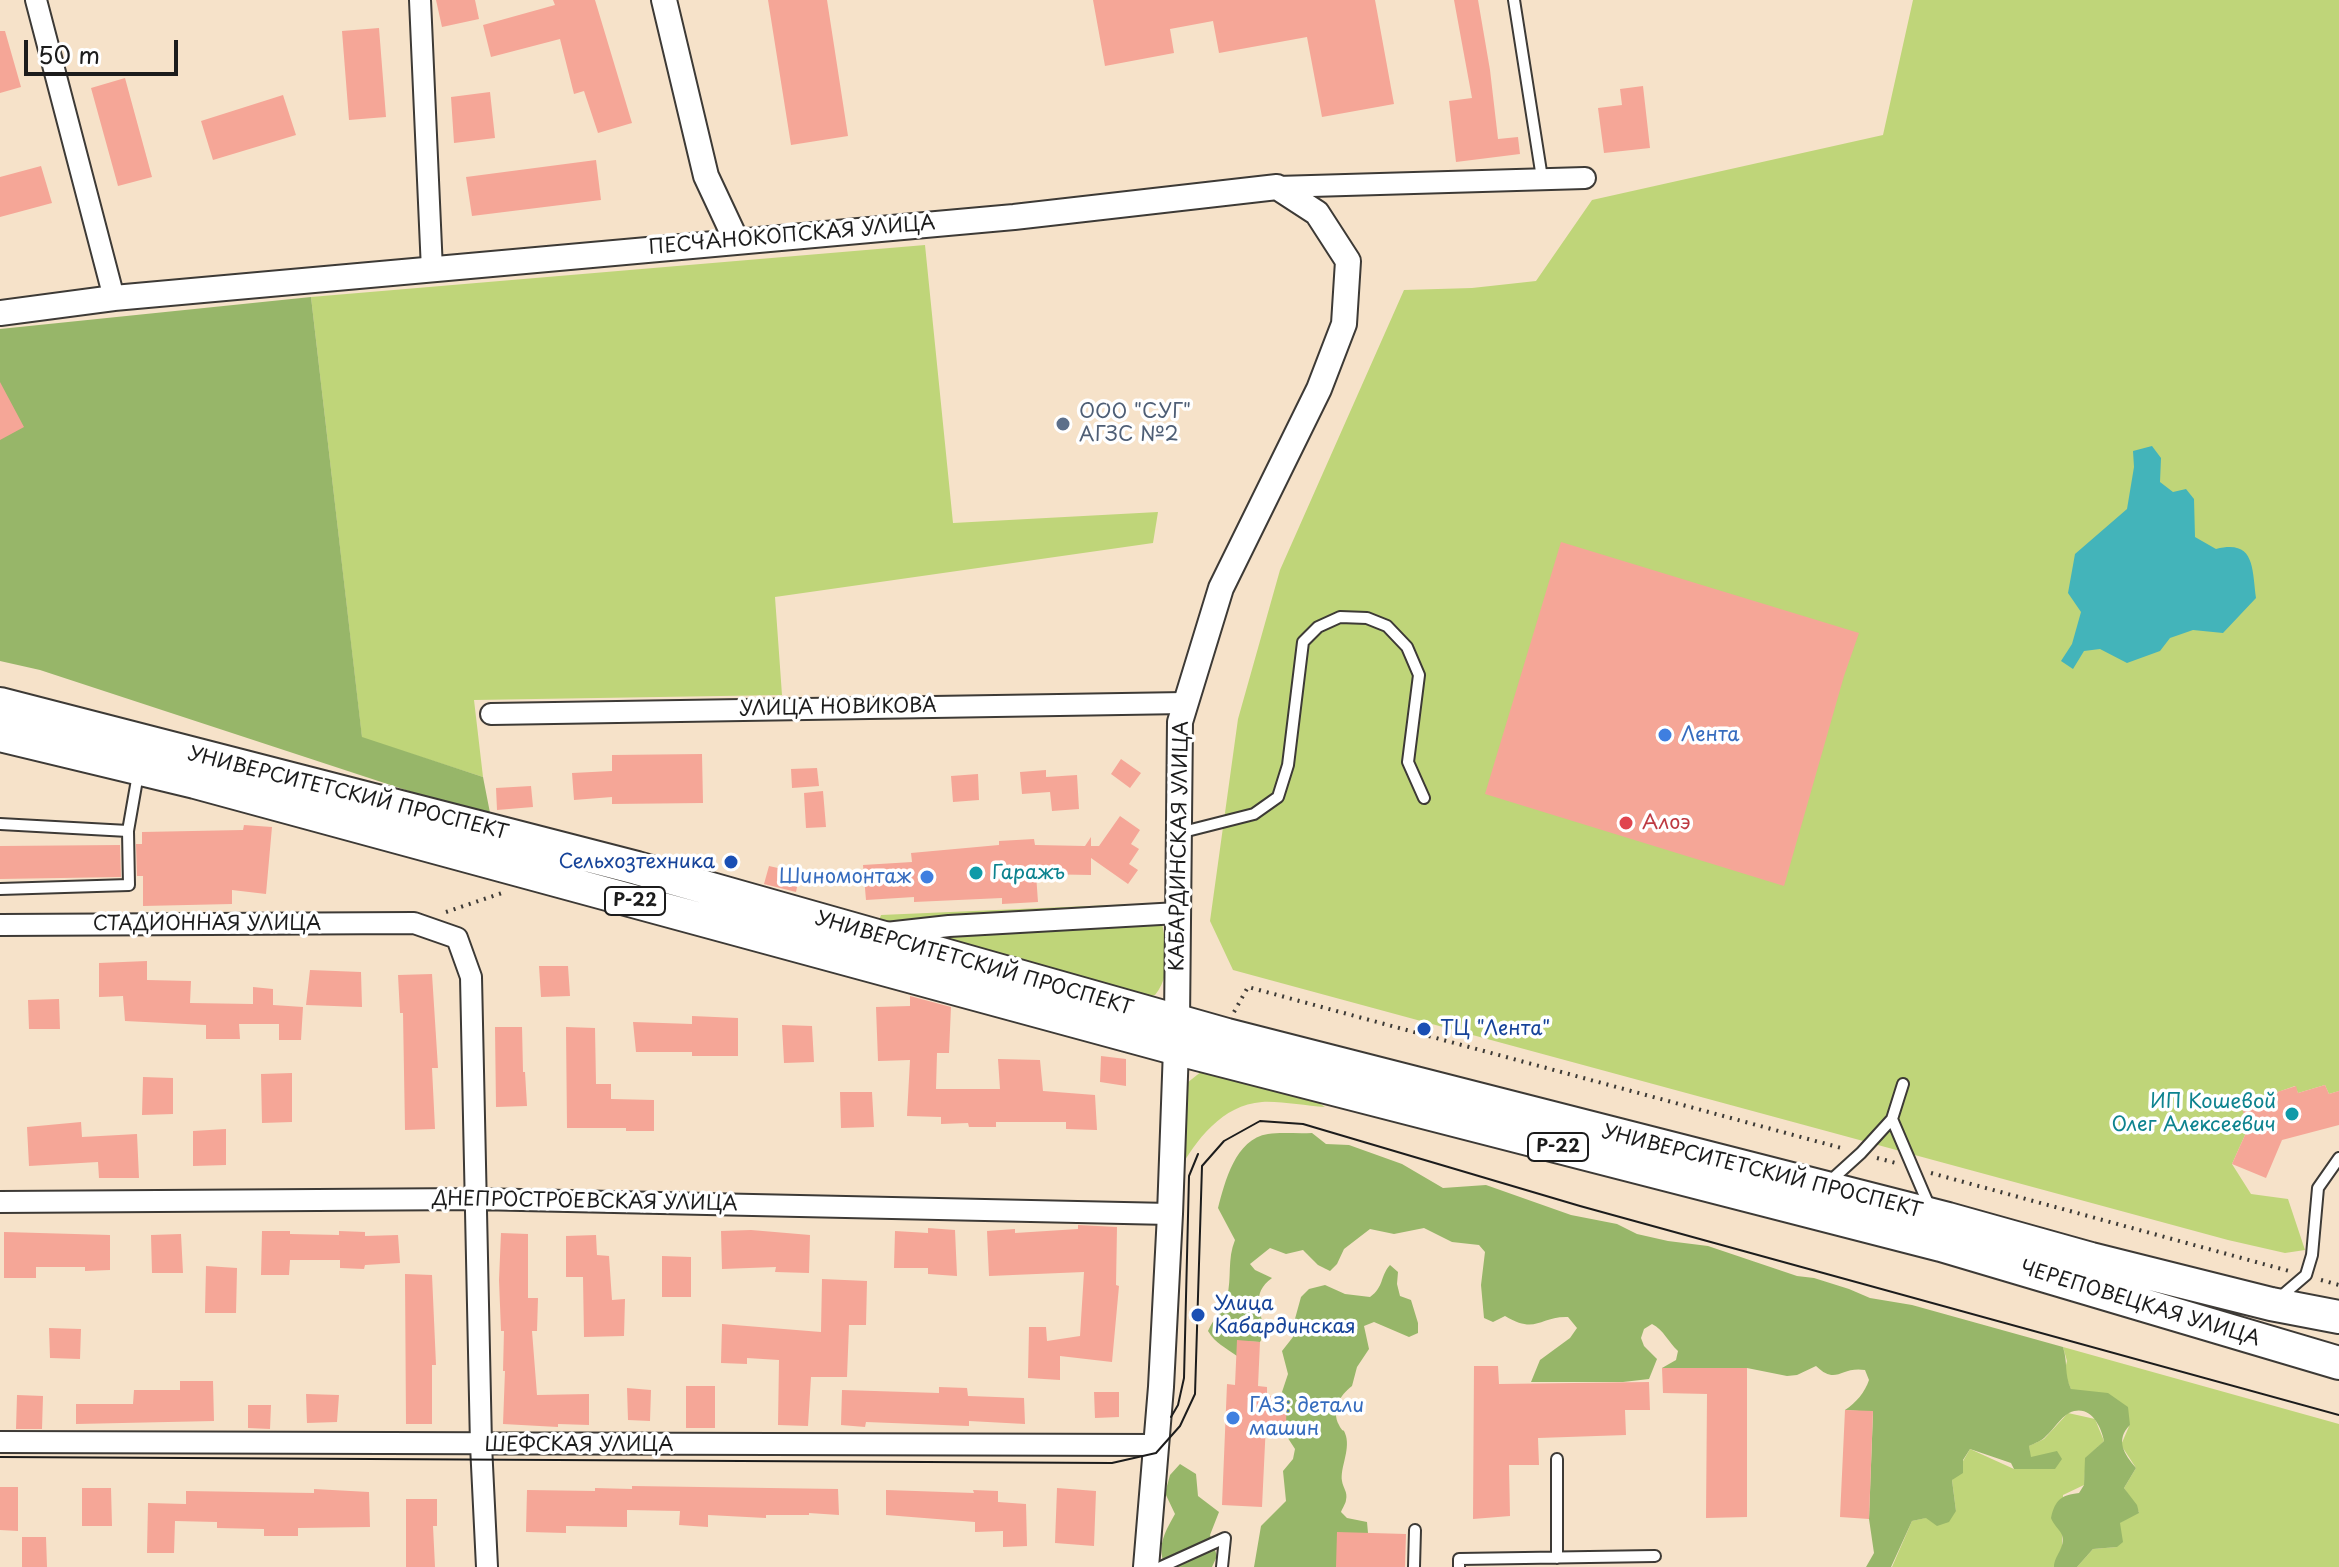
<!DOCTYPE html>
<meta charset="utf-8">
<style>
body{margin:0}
#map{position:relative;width:2339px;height:1567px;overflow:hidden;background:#f6e2c9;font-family:"Playpen Sans",sans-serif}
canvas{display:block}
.scale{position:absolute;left:24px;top:40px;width:154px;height:36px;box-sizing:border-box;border:4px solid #1c1c1c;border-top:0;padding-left:10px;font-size:24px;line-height:28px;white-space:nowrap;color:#1c1c1c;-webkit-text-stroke:6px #fff;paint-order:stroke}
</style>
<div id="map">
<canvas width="2339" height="1567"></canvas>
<div class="scale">50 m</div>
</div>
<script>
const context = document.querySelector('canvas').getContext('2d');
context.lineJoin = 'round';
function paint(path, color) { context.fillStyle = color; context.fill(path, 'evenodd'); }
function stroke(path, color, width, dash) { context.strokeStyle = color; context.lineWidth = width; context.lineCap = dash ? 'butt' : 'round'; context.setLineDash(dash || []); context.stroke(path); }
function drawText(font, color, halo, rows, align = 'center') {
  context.font = font + ' "Playpen Sans",sans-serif'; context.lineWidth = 7; context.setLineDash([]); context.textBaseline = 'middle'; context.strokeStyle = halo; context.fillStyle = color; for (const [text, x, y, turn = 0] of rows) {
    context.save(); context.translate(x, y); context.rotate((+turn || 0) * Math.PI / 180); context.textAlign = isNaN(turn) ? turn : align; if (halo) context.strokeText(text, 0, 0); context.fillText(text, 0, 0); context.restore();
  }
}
const green = new Path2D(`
 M1913,0h426v1091l-10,3 -4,-9 -27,8 -3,-7 -54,19 8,21 -17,38 19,30 37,5 17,51 -20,3 -57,-13 -995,-270 -23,-49 28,-202 42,-149 124,-280 68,-2 64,-7 56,-81 291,-65z
 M925,245l28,278 205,-11 -5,31 -378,54 7,98 -308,5 9,77 -121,-39 -51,-441z
 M1158,903c5,30 18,67 -3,92l-21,3 -257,-72 4,-11z
 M1202,1071l108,26 15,10c-20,-1 -43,-6 -63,-5 -40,3 -66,38 -84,70l4,-80 5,-9z
 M2063,1347l276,77v143h-262l16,-18 24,-2 2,-24 20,-11 -15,-24 12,-20 -15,-23 9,-21 -59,-35 -7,-16 3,-12z
 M2068,1413l27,6 9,22 -18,17 -2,27 -21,10 -1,53 -8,19h-162l20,-46 44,-10 -4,-31 18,-31 44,20 16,-12 -1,-11 15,-7z`);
const forest = new Path2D(`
 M311,297l51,440 121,40 8,41 -451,-148 -40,-9v-332z
 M1312,1133l14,11 23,1 53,19 41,24 43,-3 85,30 46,9 20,10 31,7 40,5 89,30 17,2 35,11 21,9 42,7 151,42c5,16 1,27 8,42l37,4 20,14 2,18c-15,15 -6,29 6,43l-12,20 13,17 2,8 -19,10 3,19 -6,5 -24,2 -16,18h-23c0,-11 12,-20 8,-32 -2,-5 -9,-11 -11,-17 4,-18 10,-23 28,-25l5,-8 1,-27 19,-17c-3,-15 -14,-38 -35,-28 -9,5 -15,16 -23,23 -4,5 -11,7 -17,10l2,11 26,-6 5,8 -7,10h-41l-3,-6 -41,-14 -7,11v13l-11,7 4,31 -7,11 -12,4 -11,-8 -14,3 -21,46h-25l8,-14 -5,-34 4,-107 -28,-2c11,-7 20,-18 24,-30l-4,-10c-25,-4 -28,16 -49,-4l-19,9 -10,1 -40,-8h-85l14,-8 2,-9c-10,-9 -14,-21 -26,-27l-8,5 -3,9 3,8 13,13 -8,20 -26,3h-92l9,-22 30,-22 7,-10 -9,-11c-29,-1 -31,18 -63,-1l-12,6 -9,-4 -3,-33 4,-33 -6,-7 -27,-3 -28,-14 -30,6 -24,-5 -26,20 -7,15 -7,7 -12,-6 -15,-15 -17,4 -16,-6 -20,16 5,6 17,8c-22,16 -11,33 -7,55l-5,9 -22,-1 -1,15c-12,-9 -21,-12 -29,-25 5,-12 15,-21 19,-34 5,-19 0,-38 8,-57l-17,-32c7,-26 17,-69 50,-74 14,-2 29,0 44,-1z
 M1390,1265l8,7 -1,12 3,12 11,4 7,23v10l-9,4 -35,-15 -10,4 5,23 -12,18 -5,19c-12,9 -21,24 -13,39 5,10 4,1 7,11 4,15 -6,32 -4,45 1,7 6,11 4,19 0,3 -4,9 -5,12l6,6 20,4 1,11 -32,34h-82l7,-41 25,-25 -3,-30 10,-12 2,-10 -11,-17 3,-34 -5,-6 6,-18 -6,-23 11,-14v-11l8,-29 8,-8 16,-4 20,9 25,3c14,-10 10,-21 20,-32z
 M1180,1464l16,10 2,22 21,16 -9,23 7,21 -5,11h-50l2,-4c-7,-18 2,-33 11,-49l-10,-21 5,-18z`);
const water = new Path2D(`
 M2152,446l9,12 -1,24 13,10 13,-3 8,10 1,38 21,12c39,-10 36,19 40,49l-33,35 -30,-3 -23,8 -10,13 -33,12 -27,-14 -16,2 -11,18 -12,-8 11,-17 9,-32 -13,-19 7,-39 52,-45 7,-42 -1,-16z`);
const building = new Path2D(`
 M436,0h39l4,19 -37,8z
 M553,0h42l37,123 -34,10 -14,-42 -10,3 -14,-55 -69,18 -8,-32 72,-20z
 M768,0h59l21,136 -57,9z
 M1093,0h282l19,104 -72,13 -15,-80 -88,16 -6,-32 -43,8 4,24 -69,13z
 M1454,0h24l12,70 8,69 20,-2 2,17 -64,8 -7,-61 23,-3z
 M379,28l7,89 -37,3 -7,-89z
 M0,31h5l16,56 -21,6z
 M125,78l27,99 -34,9 -27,-98z
 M1643,86l7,62 -46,5 -6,-45 24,-3 -2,-16z
 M490,92l5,46 -41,5 -3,-46z
 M283,95l13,40 -83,25 -12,-39z
 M596,160l5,40 -129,16 -6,-39z
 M41,166l11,37 -52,14v-40z
 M0,382l24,45 -24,13z
 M1561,542l298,91 -15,43 -60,210 -299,-92z
 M702,754l1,49 -91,1v-7l-38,3 -2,-27 40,-2v-16z
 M1121,759l20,14 -11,15 -19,-14z
 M817,768l2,18 -27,2 -1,-19z
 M1046,770v7l31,-2 2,34 -27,2 -2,-19 -28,2 -2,-22z
 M978,774l1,26 -26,2 -2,-26z
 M531,786l2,21 -36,3 -1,-22z
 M823,791l3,36 -20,1 -2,-35z
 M1120,816l20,14 -9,14 8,5 -10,15 9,6 -10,14 -37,-26v17l-55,-1 2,28 -36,2v-6l-88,4v-5l-48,3 -3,-35 49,-3 -1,-9 88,-8v-4l35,-2 1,6 50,1 6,-9v9h8z
 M244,825l28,2 -6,67 -34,-4v14l-89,2v-30h-6l-1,-32h6v-12l101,-2z
 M120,845l1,32 -121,2v-33z
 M769,866l31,7 -4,19 -32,-8z
 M147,961v19l44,1 -1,22 63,1v-17l20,2v16l30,2 -2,33h-22v-16h-40l1,15h-34v-14l-81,-4 -2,-25 -24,1v-34z
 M539,966h29l2,30 -29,1z
 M310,970l51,2 1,35 -56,-2z
 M432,974l6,94h-6l3,61 -30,1 -2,-117h-3l-2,-38z
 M910,996l41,11 -2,46h-12l-1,36h64l-2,-30 42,1 3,31 52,4 2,35 -31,-1v-7h-70v5h-27l-1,-4 -27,1v-7l-34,-1 3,-56 -32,1 -2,-54 34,-1z
 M59,999l1,30h-31l-1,-29z
 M692,1016l46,2v38h-46v-4h-56l-3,-30 59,2z
 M782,1025l30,1 2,36 -30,1z
 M495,1027h27l1,45h2l2,34 -31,1z
 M566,1027l29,1 1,56h15v15l43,1v31h-28v-3h-59z
 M1101,1056l25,3v27l-26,-4z
 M292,1073v49l-30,1 -1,-49z
 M143,1077l30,1v36l-31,1z
 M2325,1085l4,9 10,-3v34l-57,15 -16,38 -34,-14 17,-38 -9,-22 56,-18 2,7z
 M840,1092h32l2,35 -33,1z
 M81,1122l1,15 55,-3 2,44h-40l-1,-16 -69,4 -2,-39z
 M226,1129v36l-33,1v-35z
 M1078,1225l39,2 -1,58 3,1 -7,76 -52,-6v24l-32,-2 1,-51h17l1,14 33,-5 4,-64 -95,4 -2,-45 28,-2v4l63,-4z
 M928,1228l27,2 2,46 -29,-2v-6h-34l1,-37 33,2z
 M751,1230l59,5 -1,38 -34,-1 1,-5 -54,2 -1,-38z
 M262,1231h28v3l49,1v-4l26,1v4l33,-1 2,28 -35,2 -1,4 -24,-1v-8h-50l-1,15h-28z
 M4,1232l106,3v35l-25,1v-4h-49v11h-32z
 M501,1233l27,1v64h10l-1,33h-5l5,64 52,-1v31l-31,-1v3l-55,-3 2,-53h-2l1,-40h-3l-2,-51z
 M181,1234l2,39h-31l-1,-38z
 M596,1235l1,20 12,1 3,44 13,-1 -1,37 -40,1 -1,-60h-17v-41z
 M662,1256l29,1v40h-29z
 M206,1266l31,2 -1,45h-31z
 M405,1274l27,1 4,90h-4v59h-26z
 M822,1279l45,2 -1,44h-17l-2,52h-36l-3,49 -30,-1 1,-65 -32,-2v6l-26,-1 1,-39 99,8z
 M49,1328l32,1 -1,30 -30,-1z
 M1237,1340l23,2 -2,44 9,1v9l20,1 -1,27 -20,-1 -4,84 -40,-2 5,-121 8,1z
 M1474,1366h24l1,18 150,-2 1,28h-25l1,25 -88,3 1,27h-30l1,51 -37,3z
 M1662,1368h85v149l-41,1 1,-124 -44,-1z
 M180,1381h33l1,40 -138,3v-20h57l1,-14h46z
 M686,1386h29v42h-29z
 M939,1387l28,1 1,8 56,2 1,26 -56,-3v5l-103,-4 -1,5 -24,-2 1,-35 97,3z
 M627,1388l24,2 -1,31 -22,-1z
 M1094,1392h25v25l-24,1z
 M306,1394l33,1 -2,27 -30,1z
 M17,1395l26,1 -1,33h-26z
 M248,1405h23l-1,24 -22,-1z
 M1845,1410l28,1 -4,108 -29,-2z
 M632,1486l206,3 1,26 -30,-2v2h-43v3l-58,-3v12l-29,-2 1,-14 -53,-1v17l-61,-1v7l-40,-1 1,-42 68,1v-3l37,1z
 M0,1487h18v44l-18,-1z
 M82,1488h29l1,38h-30z
 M1057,1488l39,3 -2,55 -39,-3z
 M314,1489l55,3 1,35 -72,1v8h-34v-7l-47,-1v-6l-42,-1 -1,32h-27l1,-50 38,1v-13l128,2z
 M886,1490l88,3 -1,-3 25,1v11l28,2 1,42 -24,1v-16l-28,1v-10l-89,-7z
 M406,1499h31v27h-4l2,41h-29z
 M1337,1532l69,2 -1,33h-69z
 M22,1537h24l1,30h-25z`);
const path = new Path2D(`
 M446,912l56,-19
 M1234,1012l14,-25 597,162
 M1877,1158l19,5
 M1931,1173l358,98
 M2321,1280l18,5`);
const service = new Path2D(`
 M1514,0l28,178
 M0,824l128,7 10,-57
 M1179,833l75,-19 24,-17 10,-32 15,-123 15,-15 22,-10 27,1 20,8 20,21 12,28 -11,87 16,36
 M0,889l129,-4 -1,-54
 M1903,1084l-11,35 38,89
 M1829,1182l32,-29 31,-34
 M2278,1299l28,-24 6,-20 6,-67 21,-30
 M1557,1459v99
 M1161,1567l64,-29 -3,29
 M1414,1567l1,-37
 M1459,1567v-8l196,-3`);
const minor = new Path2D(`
 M36,0l78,298
 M420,0l12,270
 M1277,187l308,-9
 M491,714l694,-11
 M0,925l414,-2 43,15 14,39 10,468 6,122
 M886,933l63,-7 229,-13
 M0,1202l475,-3 695,15
 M0,1442l1157,3`);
const tertiary = new Path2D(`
 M664,0l42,176 30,64
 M0,313l114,-15 900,-81 263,-30 40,26 31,48 -4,63 -25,65 -98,199 -41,134 -3,299 -7,193 -9,173 -15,180`);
const trunk = new Path2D(`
 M0,704l637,164 590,167 721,184 143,40 180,45 68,13
 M0,735l195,47 979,266 767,197 398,118`);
const tram = new Path2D(`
 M1171,1417l7,-12 6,-27 5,-202 9,-22
 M0,1457l1112,6 44,-10 24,-27 15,-32 7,-228 22,-25 36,-20 43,3 277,82 759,209`);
const markers = [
 [1063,424,8,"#5c6f8a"],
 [1665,735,8,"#3f7fe0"],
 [1626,823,8,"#e0444e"],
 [731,862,8,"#1a4fb4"],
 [976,873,8,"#0f9aa8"],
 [927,877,8,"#3f7fe0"],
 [1424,1029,8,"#1a4fb4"],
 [2292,1114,8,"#0f9aa8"],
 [1198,1315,8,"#1a4fb4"],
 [1233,1418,8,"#3f7fe0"]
];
const shields = [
 [635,901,60],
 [1558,1147,60]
];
const shieldNames = [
 ["Р-22",635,901],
 ["Р-22",1558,1147]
];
const streetNames = [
 ["ПЕСЧАНОКОПСКАЯ УЛИЦА",792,236,-5],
 ["УЛИЦА НОВИКОВА",838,708,-1],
 ["УНИВЕРСИТЕТСКИЙ ПРОСПЕКТ",348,794,14],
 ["КАБАРДИНСКАЯ УЛИЦА",1180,846,-89],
 ["СТАДИОННАЯ УЛИЦА",207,924],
 ["УНИВЕРСИТЕТСКИЙ ПРОСПЕКТ",974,964,16],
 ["УНИВЕРСИТЕТСКИЙ ПРОСПЕКТ",1762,1172,14],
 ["ДНЕПРОСТРОЕВСКАЯ УЛИЦА",585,1202,1],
 ["ЧЕРЕПОВЕЦКАЯ УЛИЦА",2140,1304,17],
 ["ШЕФСКАЯ УЛИЦА",579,1445]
];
const serviceNames = [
 ["ООО \"СУГ\"",1079,412],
 ["АГЗС №2",1079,435]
];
const shopNames = [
 ["Лента",1681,735],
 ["Шиномонтаж",911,877,"right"],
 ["ГАЗ: детали",1249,1406],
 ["машин",1249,1429]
];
const healthNames = [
 ["Алоэ",1642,823]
];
const transitNames = [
 ["Сельхозтехника",715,862,"right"],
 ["ТЦ \"Лента\"",1440,1029],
 ["Улица",1214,1304],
 ["Кабардинская",1214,1327]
];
const cultureNames = [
 ["Гаражъ",992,873],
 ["ИП Кошевой",2276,1102,"right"],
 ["Олег Алексеевич",2276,1125,"right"]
];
paint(green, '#bfd579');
paint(forest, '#97b669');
paint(water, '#43b4ba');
paint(building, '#f5a697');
stroke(service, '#3d3a36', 14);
stroke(minor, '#3d3a36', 24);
stroke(tertiary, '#3d3a36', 28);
stroke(trunk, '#3d3a36', 36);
stroke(path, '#3d3a36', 4, [2, 6]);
stroke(service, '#fff', 10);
stroke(minor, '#fff', 20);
stroke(tertiary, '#fff', 24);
stroke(trunk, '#fff', 32);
stroke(tram, '#1c1c1c', 2);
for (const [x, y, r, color] of markers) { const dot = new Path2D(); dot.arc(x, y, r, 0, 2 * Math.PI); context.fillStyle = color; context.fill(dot); stroke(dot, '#fff', 3); }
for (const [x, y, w] of shields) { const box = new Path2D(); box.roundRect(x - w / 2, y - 14, w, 28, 6); context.fillStyle = '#fff'; context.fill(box); stroke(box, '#1c1c1c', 2); }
drawText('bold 18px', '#1c1c1c', null, shieldNames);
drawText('20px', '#1c1c1c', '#fff', streetNames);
drawText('20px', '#4e5e75', '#fff', serviceNames, 'left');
drawText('20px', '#366cbe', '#fff', shopNames, 'left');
drawText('20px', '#be3a42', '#fff', healthNames, 'left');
drawText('20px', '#164399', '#fff', transitNames, 'left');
drawText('20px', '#0d838f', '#fff', cultureNames, 'left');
</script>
